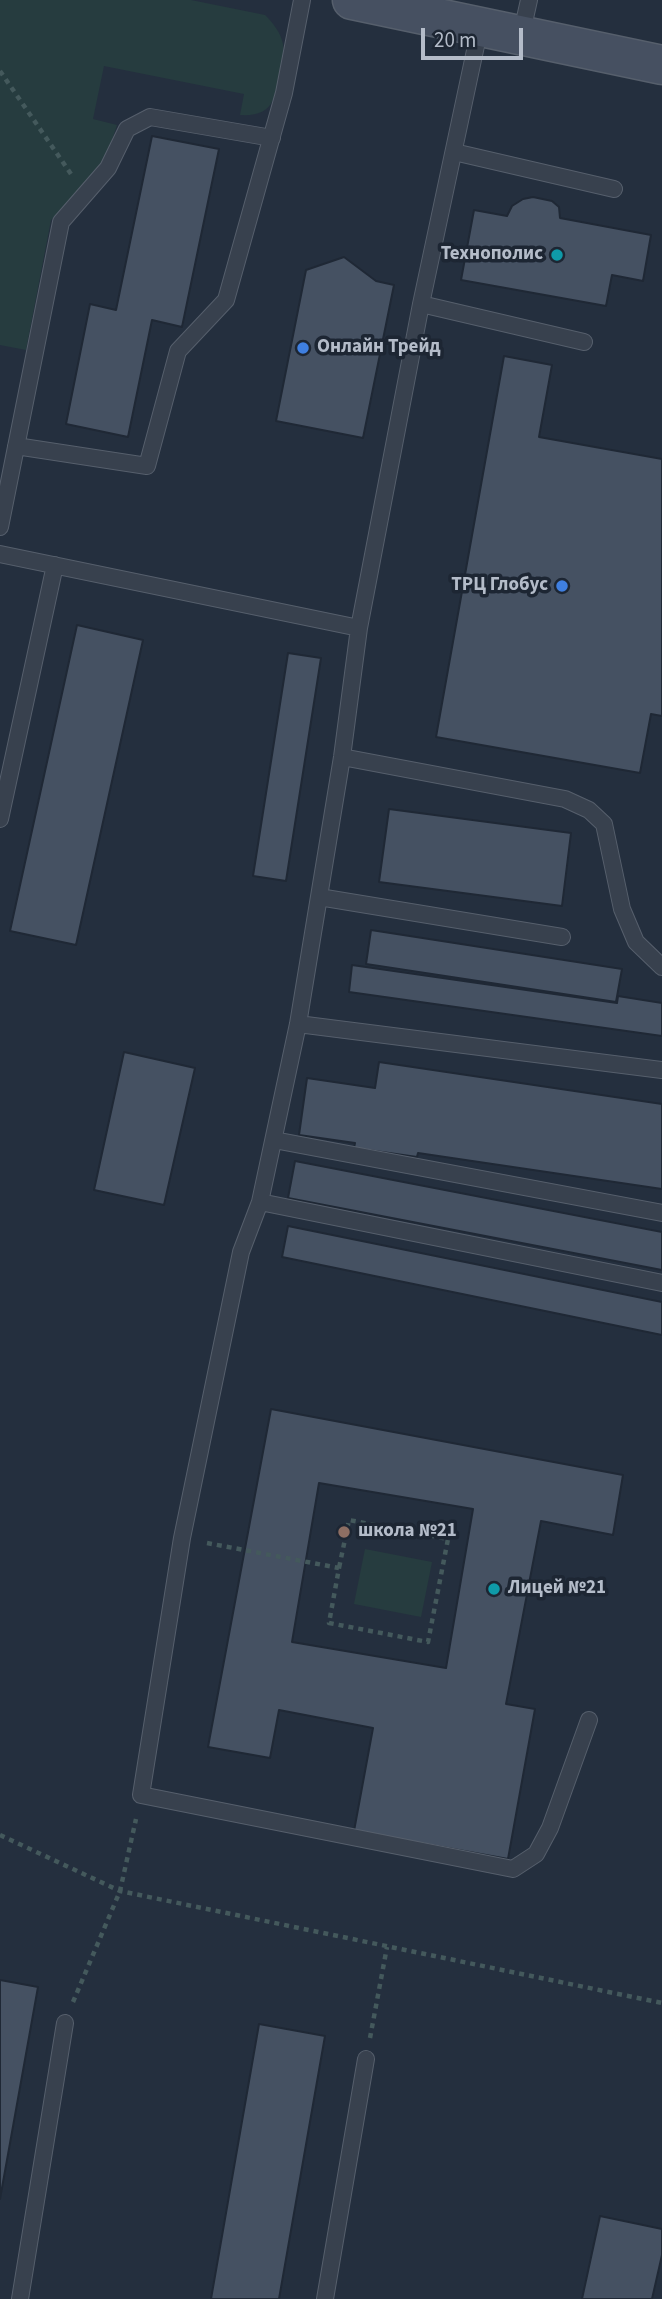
<!DOCTYPE html>
<meta charset="utf-8">
<style>
body{margin:0}
#map{position:relative;width:662px;height:2299px;overflow:hidden;background:#242f3e;font-family:"Source Sans 3",sans-serif}
canvas{display:block}
.scale{position:absolute;left:421px;top:28px;width:102px;height:32px;box-sizing:border-box;border:4px solid #b4bcc9;border-top:0;padding-left:9px;font-size:21px;line-height:24px;white-space:nowrap;color:#b4bcc9;-webkit-text-stroke:5px #1d2633;paint-order:stroke}
</style>
<div id="map">
<canvas width="662" height="2299"></canvas>
<div class="scale">20 m</div>
</div>
<script>
const context = document.querySelector('canvas').getContext('2d');
context.lineJoin = 'round';
function paint(path, color) { context.fillStyle = color; context.fill(path, 'evenodd'); }
function stroke(path, color, width, dash) { context.strokeStyle = color; context.lineWidth = width; context.lineCap = dash ? 'butt' : 'round'; context.setLineDash(dash || []); context.stroke(path); }
function drawText(font, color, halo, rows, align = 'center') {
  context.font = font + ' "Source Sans 3",sans-serif'; context.lineWidth = 7; context.setLineDash([]); context.textBaseline = 'middle'; context.strokeStyle = halo; context.fillStyle = color; for (const [text, x, y, turn = 0] of rows) {
    context.save(); context.translate(x, y); context.rotate((+turn || 0) * Math.PI / 180); context.textAlign = isNaN(turn) ? turn : align; if (halo) context.strokeText(text, 0, 0); context.fillText(text, 0, 0); context.restore();
  }
}
const green = new Path2D(`
 M0,0h191l74,15c8,8 16,18 18,29 2,9 -1,19 -3,28 -5,27 -7,45 -40,43l4,-21 -140,-28 -11,53 24,6 -14,42 -52,53 -25,130 -26,-5z
 M365,1549l67,13 -11,55 -67,-13z`);
const building = new Path2D(`
 M152,136l67,13 -37,178 -30,-7 -24,117 -62,-13 24,-120 26,6z
 M533,197l19,4 7,6 1,11 91,17 -8,46 -31,-6 -6,31 -145,-26 13,-70 33,6 5,-10 11,-7z
 M344,257l32,24 18,4 -31,153 -87,-17 30,-151z
 M504,356l48,9 -13,72 123,22v257l-11,-2 -11,59 -204,-36z
 M77,625l66,15 -67,305 -66,-14z
 M288,653l33,5 -35,223 -33,-5z
 M389,809l182,24 -9,73 -183,-24z
 M371,930l251,39 -6,33 -250,-38z
 M352,965l265,38 1,-7 44,7v33l-313,-44z
 M124,1052l71,16 -31,137 -70,-15z
 M379,1062l283,42v85l-244,-36 -1,4 -63,-9 1,-5 -56,-8 8,-57 68,10z
 M295,1161l367,71v38l-374,-72z
 M288,1226l374,76v33l-380,-78z
 M271,1409l352,66 -10,60 -72,-14 -35,183 29,5 -27,150 -154,-28 19,-103 -94,-18 -9,48 -62,-11zM319,1483l154,26 -27,159 -154,-26z
 M0,1980l38,7 -38,212z
 M259,2024l66,12 -46,263h-68z
 M600,2216l62,13v26l-10,44h-70z`);
const path = new Path2D(`
 M0,71l71,103
 M207,1543l132,25 -10,55 99,19 20,-103 -99,-19 -10,48
 M0,1835l120,56 542,112
 M73,2002l47,-111 16,-72
 M370,2038l17,-91`);
const service = new Path2D(`
 M480,27l-59,277 -62,324 -17,129 -44,267 -38,178 -19,50 -59,286 -41,257 372,74 23,-15 14,-26 39,-108
 M521,36l8,-36
 M454,152l160,37
 M421,304l163,38
 M16,446l131,20 31,-115 48,-51 58,-207 18,-93
 M0,527l61,-305 47,-54 19,-39 23,-12 122,21
 M0,554l359,74
 M342,757l223,42 24,11 15,14 18,85 14,33 26,25
 M0,819l55,-254
 M319,897l243,40
 M298,1024l364,46
 M274,1140l388,73
 M260,1202l402,81
 M20,2299l45,-276
 M325,2299l41,-240`);
const secondary = new Path2D(`
 M352,0l310,65`);
const markers = [
 [557,255,7,"#0f9aa8"],
 [303,348,7,"#3f7fe0"],
 [562,586,7,"#3f7fe0"],
 [344,1532,7,"#8d6e63"],
 [494,1589,7,"#0f9aa8"]
];
const poiNames = [
 ["Технополис",543,255,"right"],
 ["Онлайн Трейд",317,348],
 ["ТРЦ Глобус",548,586,"right"],
 ["школа №21",358,1532],
 ["Лицей №21",508,1589]
];
paint(green, '#263c3f');
paint(building, '#455162');
stroke(building, '#1f2835', 2);
stroke(service, '#565f6c', 18);
stroke(secondary, '#565f6c', 41);
stroke(path, '#44595c', 4.5, [5, 5]);
stroke(service, '#38414e', 16);
stroke(secondary, '#465061', 38);
for (const [x, y, r, color] of markers) { const dot = new Path2D(); dot.arc(x, y, r, 0, 2 * Math.PI); context.fillStyle = color; context.fill(dot); stroke(dot, '#1d2633', 2.5); }
drawText('bold 19px', '#b4bcc9', '#1d2633', poiNames, 'left');
</script>
